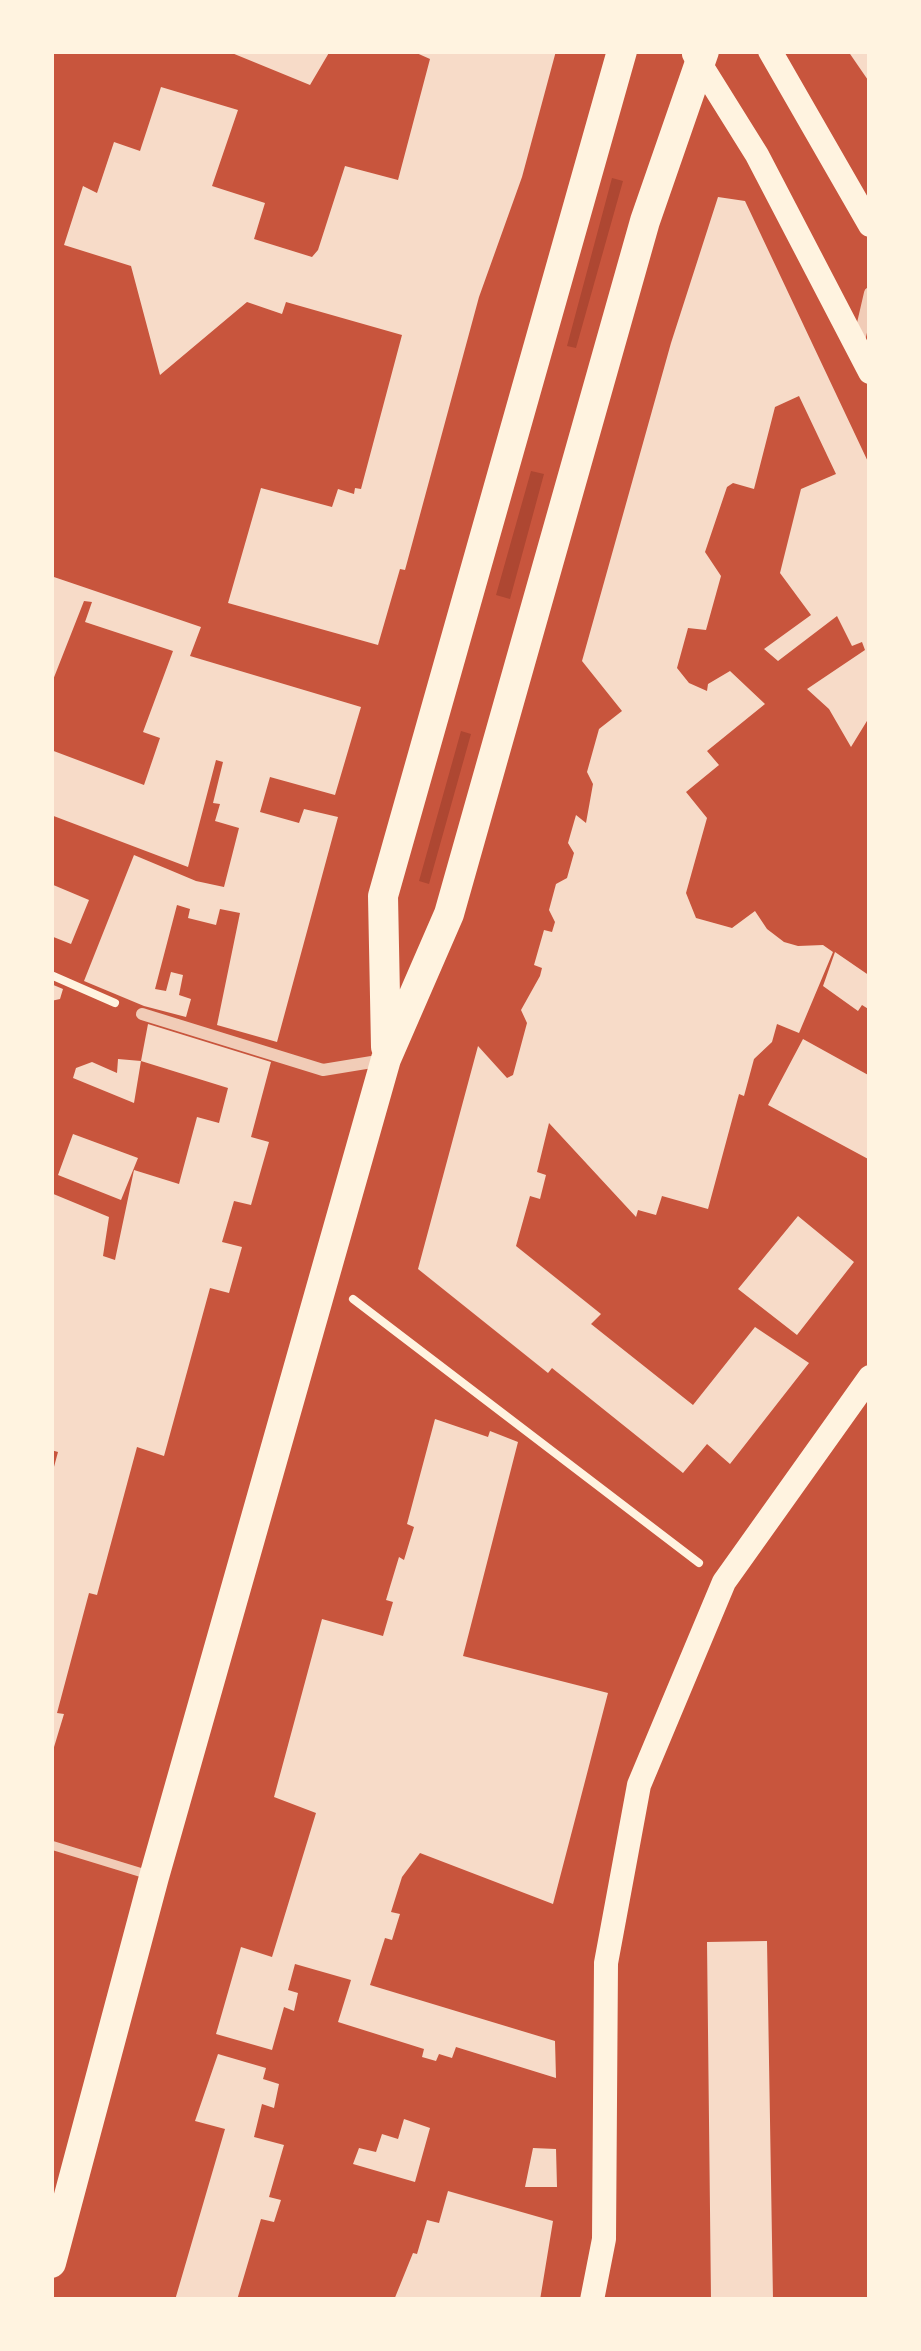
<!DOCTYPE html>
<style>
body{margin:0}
#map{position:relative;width:921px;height:2351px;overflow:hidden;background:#c8553d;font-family:"Space Grotesk",sans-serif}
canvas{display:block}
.frame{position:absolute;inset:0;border:54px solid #fff3e0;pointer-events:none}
</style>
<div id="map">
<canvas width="921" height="2351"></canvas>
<div class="frame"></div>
</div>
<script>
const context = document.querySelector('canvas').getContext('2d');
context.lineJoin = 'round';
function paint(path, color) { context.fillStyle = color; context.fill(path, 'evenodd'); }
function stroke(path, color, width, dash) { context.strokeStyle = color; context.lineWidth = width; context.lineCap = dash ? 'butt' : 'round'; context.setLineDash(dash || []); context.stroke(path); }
const green = new Path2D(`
 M612,178l11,3 -47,167 -9,-2z
 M531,471l13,3 -34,125 -14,-4z
 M461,731l10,3 -42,150 -10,-3z`);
const building = new Path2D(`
 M227,51h103l-20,34z
 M412,51h144l-34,126 -43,120 -74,273 -5,-1 -22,76 -150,-42 33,-115 71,19 6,-18 16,5 1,-6 6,1 41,-154 -116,-33 -4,12 -35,-12 -87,73 -29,-109 -67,-21 19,-59 14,7 17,-51 26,9 21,-64 77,23 -26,76 53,17 -11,36 58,18 6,-7 27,-84 53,14 32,-121z
 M848,51h22v32z
 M718,197l27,4 125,265v250l-19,31 -22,-38 -22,-20 58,-39 -3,-8 -10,4 -15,-30 -59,45 -14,-12 47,-34 -31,-42 21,-84 35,-15 -37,-78 -24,11 -21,82 -21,-6 -6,4 -22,65 16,24 -15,54 -18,-2 -11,40 12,15 18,8 1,-7 22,-13 35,33 -58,47 12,14 -33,27 21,26 -21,75 10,25 36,10 23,-17 12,18 17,13 14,4 25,-1 10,7 -34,81 -22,-9 -5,18 -18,17 -10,37 -5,-2 -31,115 -46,-13 -6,19 -18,-5 -2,7 -87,-94 -12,49 9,3 -6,24 -10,-3 -14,50 85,68 -10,10 102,81 62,-78 54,36 -79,101 -23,-20 -24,29 -131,-105 -4,5 -130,-104 60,-223 29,32 6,-3 14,-52 -6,-13 19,-34 2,-8 -8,-3 10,-35 8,2 3,-10 -6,-12 7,-26 11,-6 7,-25 -6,-10 8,-28 10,8 7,-39 -6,-12 12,-43 23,-18 -40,-50 89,-318z
 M51,576l150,51 -11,29 171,51 -26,88 -65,-18 -10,35 39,11 5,-14 34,8 -61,225 -60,-17 23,-112 -20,-4 -4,16 -28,-7 2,-9 -13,-4 -22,84 11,2 5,-19 12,3 -4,20 12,4 -5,18 -42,-11 -60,-25 50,-126 62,26 28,6 15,-59 -24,-7 5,-17 -7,-1 10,-41 -7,-2 -28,107 -137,-52v-65l93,35 16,-47 -17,-6 30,-81 -88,-29 7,-20 -8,-1 -33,84z
 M51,884l38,16 -18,44 -20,-8z
 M835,952l35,24v34l-8,-5 -4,6 -35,-25z
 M51,984l12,5 -3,10 -9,2z
 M148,1024l123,38 -20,75 18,5 -18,63 -17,-4 -12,41 20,5 -13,46 -19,-5 -46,168 -27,-9 -40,148 -8,-2 -32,120 7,1 -13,43v-279l7,-26 -7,-2v-257l58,24 -6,39 12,4 19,-90 45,14 18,-67 22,6 9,-35 -87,-27z
 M803,1039l67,37v84l-102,-55z
 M118,1059l23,2 -7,42 -61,-25 3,-10 16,-6 25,11z
 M73,1134l65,24 -17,42 -63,-25z
 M798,1216l56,46 -57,73 -59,-46z
 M435,1419l53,18 2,-6 28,11 -55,214 145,37 -55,211 -133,-51 -18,24 -11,35 9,2 -8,26 -7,-2 -15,47 185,56 1,37 -100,-31 -4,11 -13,-4 -3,7 -14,-4 2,-8 -86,-27 13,-42 -56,-16 -7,26 10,3 -4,18 -10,-4 -12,43 -56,-16 25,-87 31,10 44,-144 -42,-16 48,-178 61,17 10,-34 -7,-2 13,-43 5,3 10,-33 -7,-3z
 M767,1941l6,359h-62l-4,-358z
 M218,2054l48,14 -3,11 16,5 -5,24 -12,-4 -8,33 30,8 -15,52 12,3 -7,22 -13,-3 -24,81h-62l50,-171 -30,-8z
 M404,2119l26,9 -15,54 -62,-18 6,-16 17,4 6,-18 16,5z
 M533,2148l23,1 1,38h-32z
 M448,2191l105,30 -13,79h-146l19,-47 4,1 10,-34 12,3z`);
const path = new Path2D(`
 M51,975l64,28
 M353,1299l346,264`);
const service = new Path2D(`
 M51,1845l98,30`);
const minor = new Path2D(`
 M858,345l12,-52
 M142,1014l181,56 61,-10`);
const secondary = new Path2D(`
 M770,51l100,174
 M694,54l63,101 113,217
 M592,2300l12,-61 2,-276 33,-178 85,-203 146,-205`);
const primary = new Path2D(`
 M386,1047l-3,-151 239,-845
 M51,2263l103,-386 232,-818 63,-145 196,-693 59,-170`);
paint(green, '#ae4732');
paint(building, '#f7dbc8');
stroke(path, '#fff3e0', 8);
stroke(service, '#f1ccb7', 9);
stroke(minor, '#f1ccb7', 12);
stroke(secondary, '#fff3e0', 24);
stroke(primary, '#fff3e0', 30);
</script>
